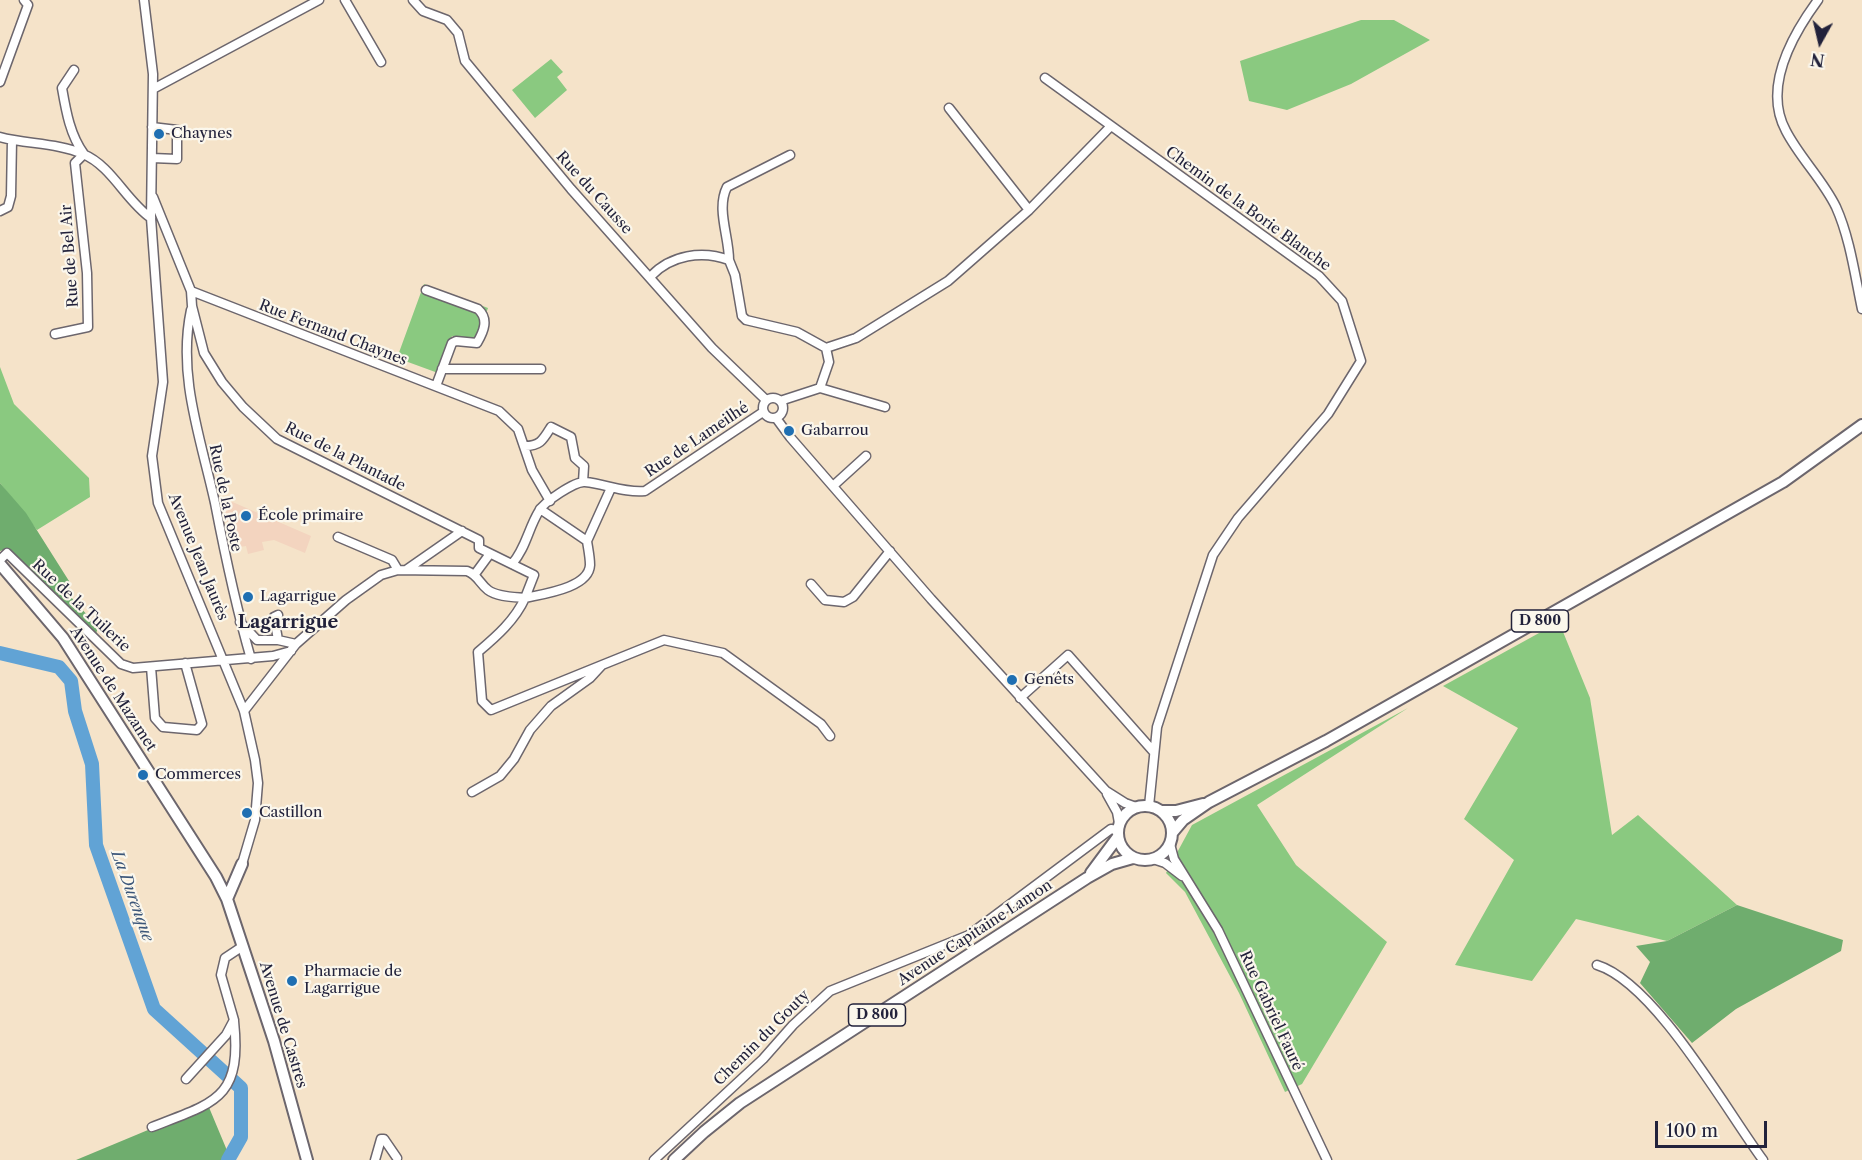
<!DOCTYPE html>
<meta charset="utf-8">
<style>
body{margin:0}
#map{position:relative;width:1862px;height:1160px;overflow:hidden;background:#f5e3c9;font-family:"Libre Caslon Text",serif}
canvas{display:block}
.north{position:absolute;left:1790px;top:12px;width:60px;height:60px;-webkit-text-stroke:4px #fbf7ec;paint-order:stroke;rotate:188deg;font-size:16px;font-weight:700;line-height:24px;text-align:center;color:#22223b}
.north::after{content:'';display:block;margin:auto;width:21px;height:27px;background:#22223b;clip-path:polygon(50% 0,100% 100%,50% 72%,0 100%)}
.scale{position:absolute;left:1655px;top:1121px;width:112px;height:27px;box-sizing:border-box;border:3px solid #22223b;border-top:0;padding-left:8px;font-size:18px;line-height:21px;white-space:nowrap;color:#22223b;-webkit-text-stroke:4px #fbf7ec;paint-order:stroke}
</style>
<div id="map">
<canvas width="1862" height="1160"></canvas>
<div class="north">N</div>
<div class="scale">100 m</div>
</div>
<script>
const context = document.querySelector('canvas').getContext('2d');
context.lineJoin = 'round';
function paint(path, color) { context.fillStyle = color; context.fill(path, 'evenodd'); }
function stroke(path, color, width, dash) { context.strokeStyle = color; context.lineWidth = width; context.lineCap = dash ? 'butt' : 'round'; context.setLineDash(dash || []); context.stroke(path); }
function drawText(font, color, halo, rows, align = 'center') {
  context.font = font + ' "Libre Caslon Text",serif'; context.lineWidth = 4.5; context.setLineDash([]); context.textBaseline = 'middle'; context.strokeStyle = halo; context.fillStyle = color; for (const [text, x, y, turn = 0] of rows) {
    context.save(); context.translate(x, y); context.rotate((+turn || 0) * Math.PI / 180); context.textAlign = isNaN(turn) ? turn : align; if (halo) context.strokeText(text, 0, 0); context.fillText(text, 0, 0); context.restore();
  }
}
const built = new Path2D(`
 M221,497l90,39 -6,17 -31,-13 -12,2 2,8 -16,4 -2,-8 -13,2z`);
const green = new Path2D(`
 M1361,20h33l36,20 -79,44 -64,26 -38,-9 -9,-40z
 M551,59l12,13 -6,5 10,13 -32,28 -23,-28z
 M424,284l64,24 -11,31 -25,-3 -14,37 -41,-15z
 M0,367l14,37 75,74 1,19 -53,33 -37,-47z
 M1559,622l31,76 22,137 26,-20 99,90 -70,36 -91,-22 -44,62 -77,-16 59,-105 -50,-41 54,-91 -75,-42z
 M1408,708l-151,97 39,60 91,77 -85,142 -17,8 -46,-99 -54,-101 -19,-19 26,-48z`);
const forest = new Path2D(`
 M0,483l26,30 43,68 1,15 28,31 -2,7 -90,-85 -6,2z
 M1737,905l106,35 -2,11 -105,58 -44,34 -52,-60 10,-21 -14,-16 31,-5z
 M208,1105l23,55h-155z`);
const river = new Path2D(`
 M0,653l59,14 12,14 4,30 17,53 4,81 58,164 87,79v49l-13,23`);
const minor = new Path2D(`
 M144,0l9,74 -2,144 12,164 -11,74 6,47 86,208 11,49 3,23 -3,37 -13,44
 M345,0l36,62
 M413,0l10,11 24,9 11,13 7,28 106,128 141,159 54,52
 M1818,0c-25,34 -56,87 -32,131 14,27 37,49 50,76 14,31 19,69 26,102
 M1045,78l274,198 23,25 19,60 -33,53 -90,104 -25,37 -56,172 -8,79
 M0,82l28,-77 -4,-5
 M153,89l166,-89
 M949,108l80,102
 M0,137c26,7 58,6 83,17 29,12 43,47 68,64
 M152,158l25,1v-29l-25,-3
 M153,197l38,94 308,120 19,18 14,41 18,31
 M0,211l8,-4 3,-11 1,-56
 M729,260c0,-24 -13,-51 -2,-73l63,-32
 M651,276c20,-21 51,-26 78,-16l6,15 7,41 4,4 51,12 29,16 3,14 -9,26 -40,13
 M426,290l52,19c11,10 6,22 -1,34l-21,-2 -4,2 -16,43
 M191,291l1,15 12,47 18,29 21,25 34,32 202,101v8l55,27 -9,23
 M191,310c-14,66 10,129 24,193 10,52 21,104 36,156
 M55,334l33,-7 -1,-54 -12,-110 9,-9c-14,-19 -18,-43 -22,-66l12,-18
 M826,348l30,-10 92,-57 81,-71 82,-84
 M442,369h99
 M820,388l65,19
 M763 408a10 10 0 1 1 20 0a10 10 0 1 1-20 0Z
 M776,418l14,19 141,162 175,192 19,12 11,4
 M525,446c15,0 18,-6 26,-19l20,10 4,21 9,8 -1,16
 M833,486l33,-30
 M540,509l47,32
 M338,537l54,23 6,10
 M587,541l24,-53
 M0,560l7,-7 114,111 12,4 140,-12 18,-5
 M512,564c14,-16 16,-35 27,-53 5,-9 36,-30 46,-29 21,2 39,11 60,9l118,-79
 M406,570l56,-39
 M475,574l14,-19
 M811,584l14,16 19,2 9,-5 37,-46
 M525,598c18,-4 64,-10 65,-33 0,-8 -2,-17 -3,-24
 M240,622l17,18h21l18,4
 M278,640l-4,-23 4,-2
 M151,667l4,51 8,9 34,3 5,-6 -17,-61
 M1020,698l48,-43 85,96
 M244,711l52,-67 50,-44 35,-25 17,-5 69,1c11,4 12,12 21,19 9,7 26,7 37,8 -10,22 -28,38 -47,54l4,49 9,9 111,-45
 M472,792l28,-16 14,-17 16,-29 21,-24 39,-28 12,-13 62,-25 59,13 98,71 9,12
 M1107,794l10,18 2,11
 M1170,844l4,15 44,71 109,230
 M1153,859l12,4 17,13
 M1597,965c58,18 129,145 166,195
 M186,1079l40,-44 8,-15 -13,-45 4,-17 18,-12
 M152,1127c64,-25 90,-28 82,-106
 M375,1160l6,-21h3l13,19
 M654,1160l109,-101 30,-34 37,-34 139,-56 142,-106 6,1`);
const major = new Path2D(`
 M0,564l63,74 153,239 11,22 47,142 33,119
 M1118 833a27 27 0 1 1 54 0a27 27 0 1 1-54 0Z
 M1161,811h15l27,-7
 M1172,833l11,-13 26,-18 117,-61 457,-259 79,-57
 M1091,873l26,-35
 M227,899l15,-35
 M674,1160l30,-28 36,-29 347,-225 25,-14 21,-6`);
const markers = [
 [159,134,6,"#1f6fb2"],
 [789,431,6,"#1f6fb2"],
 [246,516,6,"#1f6fb2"],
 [248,597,6,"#1f6fb2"],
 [1012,680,6,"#1f6fb2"],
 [143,775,6,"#1f6fb2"],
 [247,813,6,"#1f6fb2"],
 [292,981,6,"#1f6fb2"]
];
const shields = [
 [1540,621,57],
 [877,1015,57]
];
const shieldNames = [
 ["D 800",1540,621],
 ["D 800",877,1015]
];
const poiNames = [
 ["Chaynes",171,134],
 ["Gabarrou",801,431],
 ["École primaire",258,516],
 ["Lagarrigue",260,597],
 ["Genêts",1024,680],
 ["Commerces",155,775],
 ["Castillon",259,813],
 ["Pharmacie de",304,972],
 ["Lagarrigue",304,989]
];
const streetNames = [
 ["Rue du Causse",594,193,48],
 ["Chemin de la Borie Blanche",1248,209,36],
 ["Rue de Bel Air",70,256,-94],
 ["Rue Fernand Chaynes",333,333,21],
 ["Rue de Lameilhé",697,440,-34],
 ["Rue de la Plantade",345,457,27],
 ["Rue de la Poste",225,498,78],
 ["Avenue Jean Jaurès",198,557,68],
 ["Rue de la Tuilerie",81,606,43],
 ["Avenue de Mazamet",113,689,57],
 ["Avenue Capitaine Lamon",975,933,-33],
 ["Rue Gabriel Fauré",1271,1011,65],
 ["Avenue de Castres",283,1025,73],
 ["Chemin du Gouty",762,1038,-45]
];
const waterNames = [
 ["La Durenque",132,896,70]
];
const quarterNames = [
 ["Lagarrigue",288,623]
];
paint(built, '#f3d4bf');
paint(green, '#8ac980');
paint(forest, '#6fad6e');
stroke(river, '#61a3d5', 14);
stroke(minor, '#6c666d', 11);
stroke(major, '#6c666d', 14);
stroke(minor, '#fff', 8);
stroke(major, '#fff', 10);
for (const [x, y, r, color] of markers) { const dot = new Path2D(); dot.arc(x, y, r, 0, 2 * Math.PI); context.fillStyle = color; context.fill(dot); stroke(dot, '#fbf7ec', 2); }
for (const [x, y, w] of shields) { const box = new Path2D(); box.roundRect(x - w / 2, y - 11, w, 22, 4.5); context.fillStyle = '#fbf7ec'; context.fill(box); stroke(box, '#22223b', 1.5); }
drawText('bold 14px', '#22223b', null, shieldNames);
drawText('15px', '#22223b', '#fbf7ec', poiNames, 'left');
drawText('15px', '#22223b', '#fbf7ec', streetNames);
drawText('italic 16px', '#3b5679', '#fbf7ec', waterNames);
drawText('bold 18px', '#22223b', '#fbf7ec', quarterNames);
</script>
